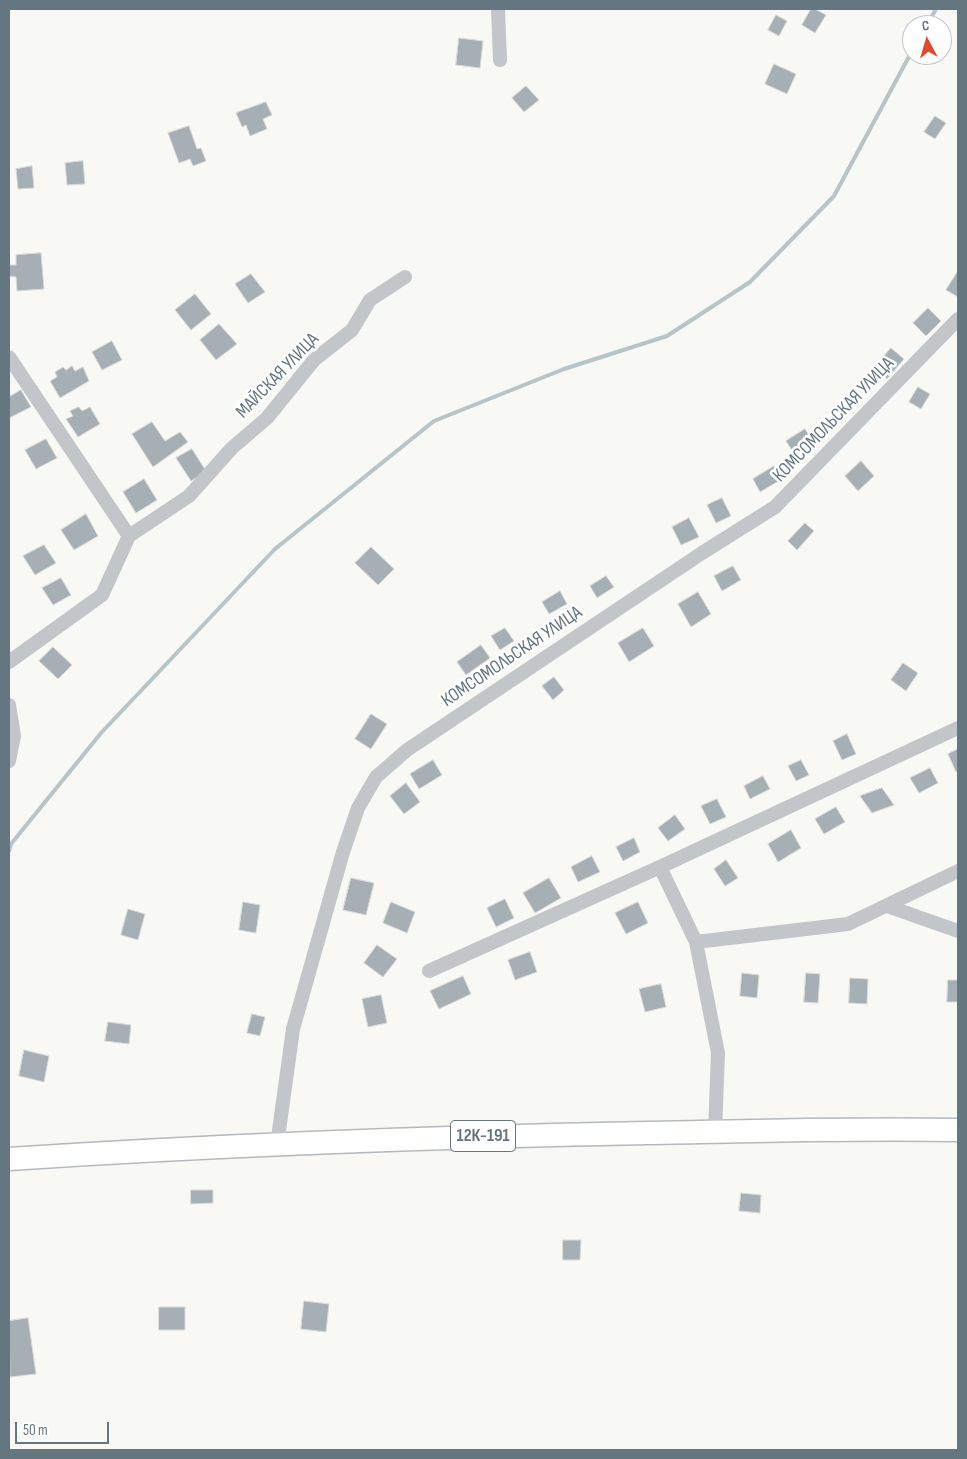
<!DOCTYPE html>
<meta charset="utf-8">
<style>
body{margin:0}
#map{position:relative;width:967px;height:1459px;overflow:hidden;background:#f8f8f5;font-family:"Sofia Sans Condensed",sans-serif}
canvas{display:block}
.frame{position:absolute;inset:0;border:10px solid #64767f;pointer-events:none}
.north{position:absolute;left:902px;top:15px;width:50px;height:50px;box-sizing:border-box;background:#fff;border:1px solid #c1c8cc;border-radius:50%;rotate:354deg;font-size:14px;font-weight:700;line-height:20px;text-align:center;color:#64767f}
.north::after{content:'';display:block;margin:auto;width:18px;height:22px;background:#de492f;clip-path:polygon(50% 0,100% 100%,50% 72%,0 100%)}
.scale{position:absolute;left:15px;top:1422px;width:94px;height:22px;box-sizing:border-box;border:2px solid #64767f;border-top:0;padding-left:6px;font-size:15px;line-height:18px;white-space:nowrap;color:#64767f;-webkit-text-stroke:4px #fff;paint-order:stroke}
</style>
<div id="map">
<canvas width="967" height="1459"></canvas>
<div class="frame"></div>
<div class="north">С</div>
<div class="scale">50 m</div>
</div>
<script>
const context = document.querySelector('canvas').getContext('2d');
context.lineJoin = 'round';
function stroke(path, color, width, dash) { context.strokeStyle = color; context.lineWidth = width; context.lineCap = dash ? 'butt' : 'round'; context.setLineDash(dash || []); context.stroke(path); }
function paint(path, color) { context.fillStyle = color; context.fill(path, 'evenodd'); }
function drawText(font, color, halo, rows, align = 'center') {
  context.font = font + ' "Sofia Sans Condensed",sans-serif'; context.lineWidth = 5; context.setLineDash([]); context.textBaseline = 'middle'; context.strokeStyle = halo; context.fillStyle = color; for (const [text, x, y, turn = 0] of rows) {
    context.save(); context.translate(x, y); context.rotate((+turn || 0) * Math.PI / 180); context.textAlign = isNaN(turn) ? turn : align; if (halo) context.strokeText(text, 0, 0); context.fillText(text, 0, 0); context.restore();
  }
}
const stream = new Path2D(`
 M927,25l9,-16
 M9,851l2,-7 90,-111 174,-184 159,-128 130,-52 103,-33 83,-54 84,-86 78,-145`);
const building = new Path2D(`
 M811,9h4l11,6 -11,18 -13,-8z
 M776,15l11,6 -8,15 -11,-6z
 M459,38l24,3 -3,27 -24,-3z
 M774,64l22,10 -9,20 -22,-10z
 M526,86l13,14 -15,12 -12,-14z
 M266,102l6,13 -9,4 4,10 -17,7 -4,-11 -4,2 -6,-14z
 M935,116l11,7 -11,16 -11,-7z
 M189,126l8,23 4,-1 5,13 -13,5 -3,-7 -11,4 -11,-30z
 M83,161l2,23 -18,1 -2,-22z
 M32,166l2,22 -16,1 -2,-20z
 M41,253l3,36 -27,2 -1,-14 -7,-1v-11h7v-10z
 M958,271v26l-12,-7z
 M251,274l14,18 -17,11 -13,-19z
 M195,294l16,20 -20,16 -16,-20z
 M928,308l13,13 -15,15 -13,-13z
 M219,324l18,20 -21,16 -16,-20z
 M112,341l10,19 -20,10 -10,-18z
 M891,348l13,11 -17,20 -13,-11z
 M72,366l3,5 8,-4 6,14 -29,17 -10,-17 7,-4 -2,-5 8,-5 3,3z
 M918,387l12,7 -9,15 -12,-7z
 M21,390l10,17 -22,11v-21z
 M79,407l3,4 8,-4 10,17 -22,13 -12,-18 7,-3 -3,-5z
 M152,422l13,19 15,-9 8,10 -35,25 -21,-33z
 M805,429l11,17 -19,12 -11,-17z
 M46,439l11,19 -21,11 -11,-19z
 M192,449l14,22 -15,10 -15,-23z
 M861,461l13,15 -16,15 -13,-15z
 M774,466l8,13 -22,13 -7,-13z
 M144,479l13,21 -21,13 -13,-21z
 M722,498l9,18 -15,7 -9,-18z
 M86,514l12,22 -24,14 -13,-20z
 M689,518l10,19 -18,8 -9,-18z
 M805,523l9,8 -17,19 -9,-9z
 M44,545l12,18 -21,12 -12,-19z
 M371,547l23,22 -16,16 -23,-22z
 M733,566l8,14 -19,11 -8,-15z
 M606,576l8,11 -17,11 -7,-12z
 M61,578l10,17 -18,10 -11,-17z
 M560,591l7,13 -18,10 -7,-12z
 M698,592l13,22 -20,13 -13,-23z
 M505,628l9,13 -14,9 -9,-14z
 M643,628l11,18 -25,16 -11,-19z
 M481,645l9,13 -24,17 -9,-13z
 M53,647l19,18 -14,14 -19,-18z
 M903,663l15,10 -12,18 -15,-11z
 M554,677l10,13 -11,10 -11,-14z
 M371,714l16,10 -16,25 -16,-10z
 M847,734l9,20 -14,6 -9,-19z
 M958,749v22l-2,1 -8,-18z
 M433,760l9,15 -23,14 -9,-15z
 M801,760l8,15 -13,6 -8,-15z
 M930,768l8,15 -19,10 -9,-15z
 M763,776l7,13 -20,10 -6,-13z
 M406,783l14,19 -16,12 -14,-18z
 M882,788l12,17 -22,8 -12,-17z
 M717,799l9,18 -16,7 -9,-18z
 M836,807l9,15 -21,12 -9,-15z
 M675,815l10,14 -17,12 -10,-13z
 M791,830l10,18 -23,14 -10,-18z
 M634,838l6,14 -17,9 -7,-14z
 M592,856l8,16 -22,10 -7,-15z
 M726,860l12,18 -13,8 -11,-17z
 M351,878l23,5 -8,32 -23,-5z
 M549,878l12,20 -26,15 -12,-20z
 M505,899l9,19 -18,9 -9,-19z
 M243,902l17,3 -4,28 -17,-3z
 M391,902l24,10 -8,21 -24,-10z
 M638,902l10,21 -22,11 -11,-21z
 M128,909l17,5 -7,26 -17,-5z
 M377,945l20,14 -14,18 -19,-14z
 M530,952l7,20 -22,8 -7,-20z
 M742,973l17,2 -2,23 -17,-2z
 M806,973l14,1 -2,29 -14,-1z
 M463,976l8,18 -32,15 -9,-18z
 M850,978l18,1 -1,25 -18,-1z
 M948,980h10v22h-11z
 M661,984l5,23 -21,5 -6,-23z
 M381,995l6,28 -19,4 -6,-28z
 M252,1014l13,3 -5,19 -13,-3z
 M108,1022l23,3 -2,19 -24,-3z
 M24,1050l25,6 -5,26 -25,-6z
 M191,1190h22v13l-22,1z
 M741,1193l20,2 -1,18 -21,-2z
 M563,1240h18l-1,20h-17z
 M304,1301l25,3 -3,28 -25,-3z
 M159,1307h26v23h-26z
 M28,1318l8,56 -26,3 -1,-56z`);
const minor = new Path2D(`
 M498,9l2,51
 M9,357l120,179
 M9,662l93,-67 27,-59 60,-40 43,-48 35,-30 47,-58 38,-30 18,-30 35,-23
 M9,705l5,31 -5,25
 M660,867l36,75 22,111 -3,79
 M887,906l71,25
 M696,942l152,-18 110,-53
 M429,971l231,-104 298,-139
 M277,1145l16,-116 50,-177 15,-44 18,-31 31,-27 295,-197 73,-46 183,-188`);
const primary = new Path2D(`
 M9,1159c212,-14 426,-22 639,-26 103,-2 207,-5 310,-3`);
const shields = [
 [483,1136,65]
];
const shieldNames = [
 ["12К-191",483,1136]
];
const streetNames = [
 ["МАЙСКАЯ УЛИЦА",278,376,-46],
 ["КОМСОМОЛЬСКАЯ УЛИЦА",834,420,-46],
 ["КОМСОМОЛЬСКАЯ УЛИЦА",512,657,-34]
];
stroke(stream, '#b7c4c8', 4);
paint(building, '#a6b0b4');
stroke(building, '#dad9d8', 1);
stroke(primary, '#b3b9bc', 25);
stroke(minor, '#c2c6c9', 14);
stroke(primary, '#fff', 22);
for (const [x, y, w] of shields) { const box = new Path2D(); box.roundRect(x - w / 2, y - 15.5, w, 31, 4); context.fillStyle = '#fff'; context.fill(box); stroke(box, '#64767f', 1); }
drawText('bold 18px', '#64767f', null, shieldNames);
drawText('19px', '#64767f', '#fff', streetNames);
</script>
